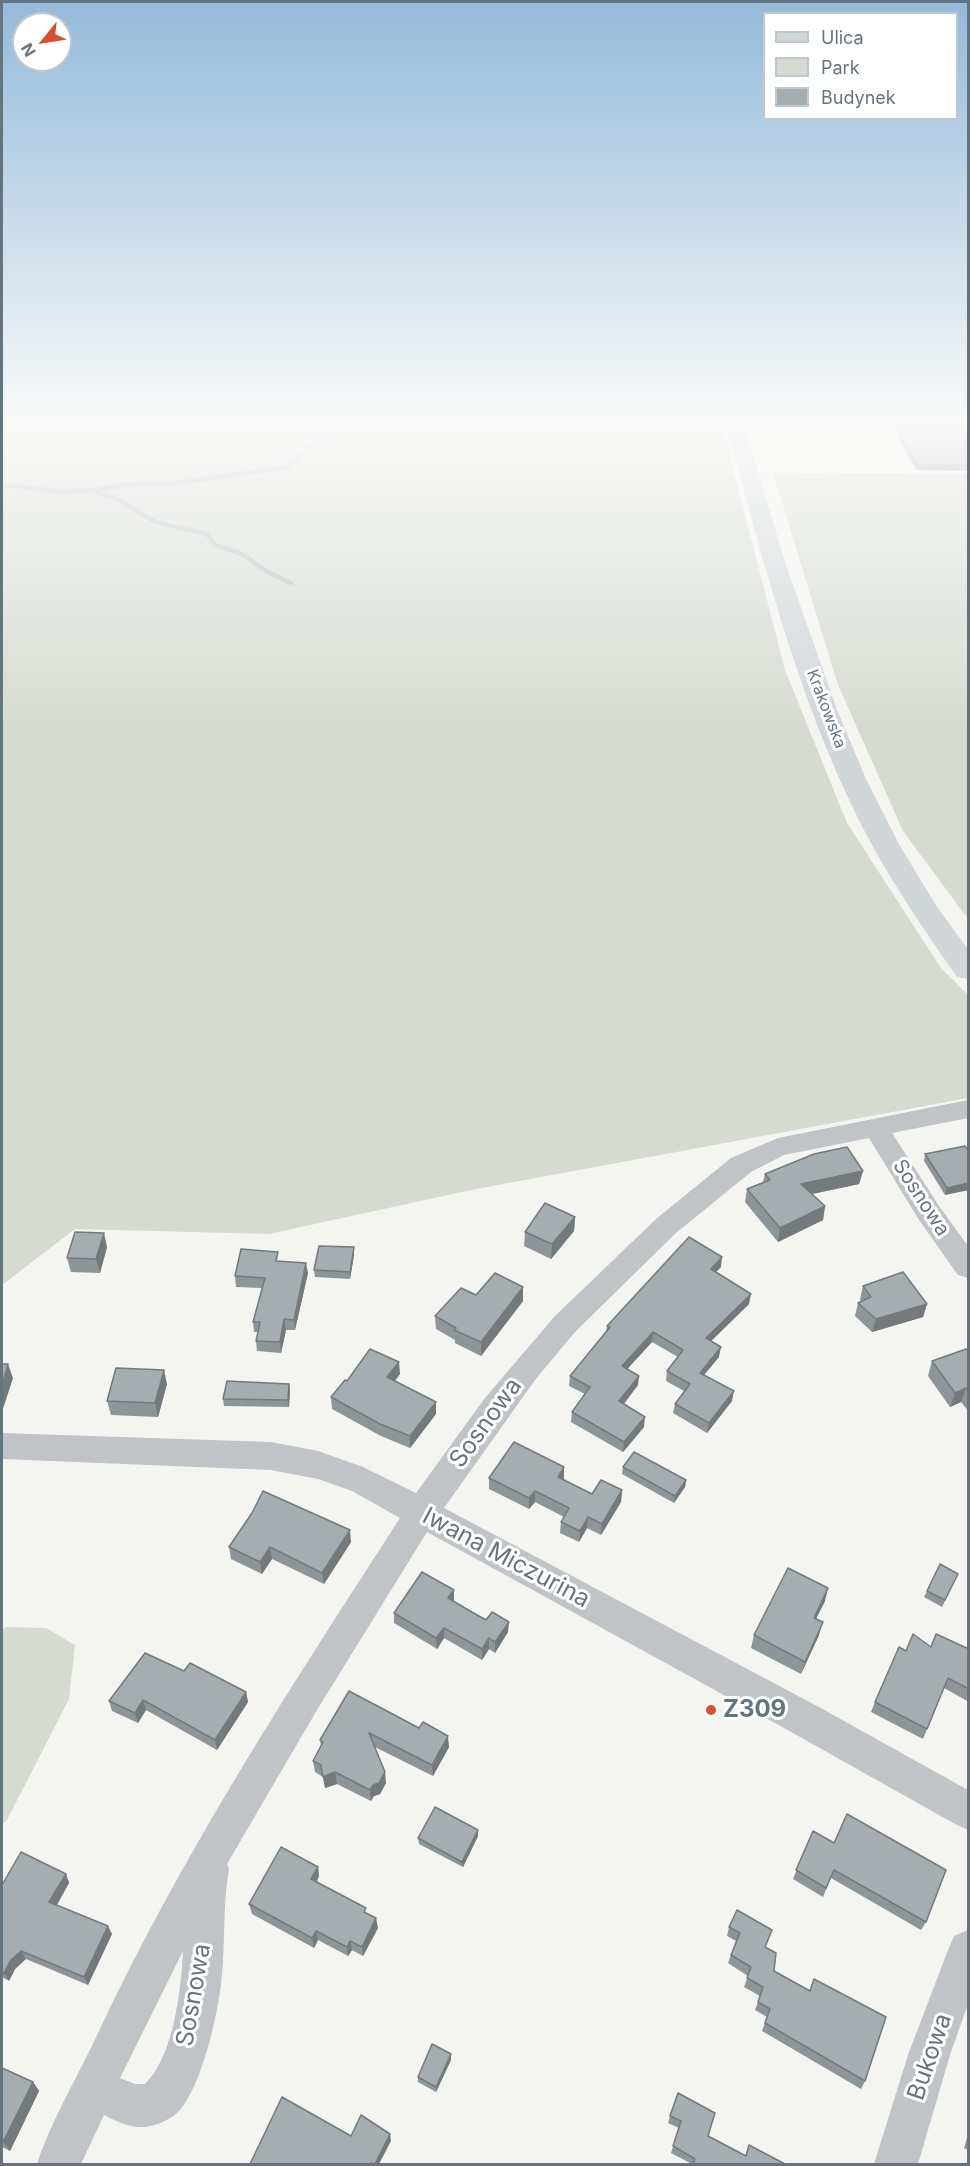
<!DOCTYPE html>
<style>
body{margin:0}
#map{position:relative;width:970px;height:2166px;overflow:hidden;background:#f4f4f1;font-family:Inter,sans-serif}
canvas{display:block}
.frame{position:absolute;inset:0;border:3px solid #657580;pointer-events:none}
.legend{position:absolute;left:763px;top:12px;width:195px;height:108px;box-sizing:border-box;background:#fff;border:2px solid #c1c8cc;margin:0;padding:8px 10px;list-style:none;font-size:18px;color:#657580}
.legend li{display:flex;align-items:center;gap:12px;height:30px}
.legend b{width:30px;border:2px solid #c1c8cc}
.north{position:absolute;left:12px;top:12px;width:60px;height:60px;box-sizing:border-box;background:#fff;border:2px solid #c1c8cc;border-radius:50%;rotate:240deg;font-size:16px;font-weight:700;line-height:24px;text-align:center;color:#657580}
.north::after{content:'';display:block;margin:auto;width:21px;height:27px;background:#d7502e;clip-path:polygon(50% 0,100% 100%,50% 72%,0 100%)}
</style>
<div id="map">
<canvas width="970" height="2166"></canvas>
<div class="frame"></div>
<ul class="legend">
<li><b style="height:8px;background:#d1d6d9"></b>Ulica</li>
<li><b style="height:16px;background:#d6dbd2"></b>Park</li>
<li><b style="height:16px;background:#a5adb1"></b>Budynek</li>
</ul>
<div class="north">N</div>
</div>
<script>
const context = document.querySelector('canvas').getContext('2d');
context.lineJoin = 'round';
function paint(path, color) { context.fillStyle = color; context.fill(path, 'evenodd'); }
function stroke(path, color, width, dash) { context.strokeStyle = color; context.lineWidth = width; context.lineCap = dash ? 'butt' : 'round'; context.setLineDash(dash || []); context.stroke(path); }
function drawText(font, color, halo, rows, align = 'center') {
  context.font = font + ' Inter,sans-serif'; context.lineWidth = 6; context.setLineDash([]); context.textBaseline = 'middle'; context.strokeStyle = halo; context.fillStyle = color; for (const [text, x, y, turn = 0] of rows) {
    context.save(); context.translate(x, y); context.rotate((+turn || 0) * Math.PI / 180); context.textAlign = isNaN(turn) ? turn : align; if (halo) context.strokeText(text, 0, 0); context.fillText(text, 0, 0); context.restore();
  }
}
const green = new Path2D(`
 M2,425h720l63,245 62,153 94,145 27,27v103l-497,92 -202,44 -194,-5 -73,56z
 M773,473l195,1v445l-65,-88 -65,-146z
 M6,1627l40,1 29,17 -6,54 -62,121 -5,4v-194z`);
const stream = new Path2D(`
 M2,488l12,-2 49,6 29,-2 49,-7 28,1 119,-17 18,-18 50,-24
 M93,491l28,10 34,21 52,12 8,11 27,9 24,17 25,12`);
const street = new Path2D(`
 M968,1100v18l-76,15 47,73 29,40v32l-10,-3 -39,-55 -50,-82 -85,17 -33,17 -75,61 -101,99 -40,48 -91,128 375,199 149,83v40l-13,-6 -162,-91 -366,-201 -110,178 -90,154 2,5c-7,38 -3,76 -8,115 -4,33 -19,100 -41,126 -8,9 -25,17 -37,17 -14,1 -27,-6 -39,-12l-23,49h-44c13,-41 42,-90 61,-131 85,-181 194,-348 302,-515l-48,-27 -34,-12 -47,-9 -269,-11v-26l269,9 47,9 45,16 53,26 69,-95 70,-82 101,-97 75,-61 47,-20zM183,1951c-2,38 -9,105 -38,133h-10l-15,-6z
 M968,1930v74l-18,51 -32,109h-44l34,-109 40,-105 6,-14z`);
const primary = new Path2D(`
 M726,425h18l43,143 50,142 29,69 34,67 37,61 31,42v30l-11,-2c-30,-43 -59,-85 -84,-130 -71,-131 -108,-279 -147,-422z`);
const wall = new Path2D(`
 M895,425h68l6,10v36l-53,-1 -18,-33 1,-4z
 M969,1151l-24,44 -21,-34 1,-7z
 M863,1171l-4,13 -47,10 13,12 -2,14 -45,22 -33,-40 2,-13 16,-7 2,-8z
 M575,1217l-1,14 -23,28 -27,-13 1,-14z
 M107,1247l-7,26 -29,-1 -4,-14z
 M354,1247v8l-4,24 -35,-2 -1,-7z
 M279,1261l29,12 -13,57h-9l-5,23 -24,-2 -1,-10 2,-9h-4l-1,-10 9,-34 -26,-1 -1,-11z
 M721,1267l-5,5 33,32 -38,37 8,16 -15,18 28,26 -25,32 -34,-20 2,-9 9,-13 -18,-10 1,-10 11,-14 -26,-15 -25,27 11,16 -14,19 20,23 -21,25 -52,-30 1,-10 13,-18 -16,-8 1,-10 36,-44 1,-6z
 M863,1286l64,18 -4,13 -51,15 -17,-16 3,-13 3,-2 -1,-2z
 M476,1295l47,6 -42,55 -26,-13v-3l-19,-11 -1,-13z
 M969,1352v60l-8,-10 -11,5 -22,-31 4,-15z
 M400,1374l-5,7 41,33 -26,34 -29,-12 -49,-27 -1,-12 16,-16z
 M167,1384l-9,33 -47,-2 -4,-14z
 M289,1384l1,7 -1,16 -65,-1 -1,-7z
 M623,1467l63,13 -1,7 -11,16 -52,-29z
 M489,1478h75l-1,1 29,15 30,-4 -1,12 -20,33 -14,-7 -8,14 -19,-9 1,-11 3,-5 -29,-15 -6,7 -40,-20z
 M351,1542l-27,42 -52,-25 -10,15 -31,-15 -2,-12z
 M958,1574l-16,33 -18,-10 3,-6z
 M454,1590v12l54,30 -13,21 -6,-4 -7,11 -38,-22 -7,11 -43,-26v-10z
 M825,1601l-9,18 3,16 -18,39 -50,-26 3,-13z
 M931,1647l38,2v53l-25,-14 -21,51 -52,-27 4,-10z
 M184,1671l62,21 2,10 -31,48 -71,-40 -8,13 -26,-12 -3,-10z
 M349,1691l100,56 -16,29 -58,-29 11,36 -6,11 -6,2 -3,5 -34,-17 -12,4 -2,-11 -8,-5 -2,-11 8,-15 -1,-6z
 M813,1831l113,91 -5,8 -90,-52 -8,19 -30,-18z
 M478,1836l-15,31 -44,-23 -1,-6z
 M318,1867l1,9 -2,6 50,32 11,14 -15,28 -11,-6 -4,6 -30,-16 -4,8 -62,-34 -3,-10z
 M66,1874l3,9 -12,22 55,29 -24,51 -62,-26 -11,10 -6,12 -7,-4v-92z
 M729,1927l40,12 -4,8 9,24 91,110 -4,8 -99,-58 5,-14 -12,-7 5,-14 -16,-9 4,-11 -20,-13 8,-22 -9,-5z
 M451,2060l-15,32 -18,-10v-5z
 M2,2068l31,14 6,9 -29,60 -8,-4z
 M670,2116l75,40 4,-11 36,19h-93l-21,-11 8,-25 -11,-5z
 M969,2131v20l-5,-3z`);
const shadedWall = new Path2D(`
 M863,1171l-4,13 -61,13 3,-13z
 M969,1183v7l-24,5 2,-7z
 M825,1206l-2,14 -45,22 2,-14z
 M575,1217l-1,14 -23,28 1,-15z
 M104,1233l3,14 -7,26 -4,-14z
 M354,1247v8l-4,24v-7z
 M722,1257l-1,10 -12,12 2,-10z
 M306,1263l2,10 -13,57 -1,-10z
 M523,1287v14l-42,55v-14z
 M751,1294l-2,10 -45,44 2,-10z
 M927,1304l-4,13 -51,15 4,-13z
 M284,1319l2,11 -5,23 -1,-11z
 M653,1332l-1,10 -31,34 1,-10z
 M721,1347l-2,10 -21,25 2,-9z
 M399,1362l1,12 -12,15 -1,-12z
 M8,1364l5,14 -11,34v-27z
 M164,1370l3,14 -9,33 -3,-14z
 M639,1376l-1,9 -20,26 1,-10z
 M289,1384l1,7 -1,16 -1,-7z
 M966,1388l-5,14 -11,5 5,-14z
 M734,1391l-2,10 -25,32 2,-10z
 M436,1402v12l-26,34v-12z
 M645,1417l-1,10 -21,25 1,-10z
 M564,1467v11l-7,10 1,-11z
 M686,1480l-1,7 -11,16 1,-7z
 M622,1490l-1,12 -20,33 1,-11z
 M535,1491v11l-6,7v-11z
 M588,1517l-1,11 -8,14 1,-11z
 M350,1530l1,12 -27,42 -2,-11z
 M270,1547l2,12 -10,15 -2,-12z
 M828,1588l-3,13 -15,29 4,-12z
 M454,1590v11l-5,8 -1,-11z
 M509,1622l-1,10 -13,21v-11z
 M823,1622l-4,13 -18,39 4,-12z
 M444,1628v10l-7,11 -1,-11z
 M489,1638v11l-7,11v-11z
 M246,1692l2,10 -31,48 -2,-10z
 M143,1700l3,10 -8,13 -3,-10z
 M448,1736l1,11 -16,29 -1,-11z
 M335,1772l2,12 -12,4 -2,-11z
 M385,1772l1,11 -6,11 -6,2 -3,5 -1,-11 3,-5z
 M478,1830v6l-15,31 -1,-5z
 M318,1867l1,9 -6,12 -2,-9z
 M66,1874l3,9 -16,28 -4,-9z
 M376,1918l2,10 -15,28 -1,-9z
 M108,1926l4,8 -24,51 -4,-8z
 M316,1931l2,9 -4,8 -2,-10z
 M350,1941l2,9 -4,6 -1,-9z
 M21,1951l5,8 -11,10 -6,12 -5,-8 6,-12z
 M451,2054v6l-15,32v-5z
 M33,2082l6,9 -29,60 -7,-9z
 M390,2134l1,7 -12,23h-4z`);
const building = new Path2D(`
 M898,425h65l6,10v30h-52l-18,-33h3z
 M965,1146l4,5v32l-22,5 -22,-34z
 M847,1147l16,24 -62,13 24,22 -45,22 -33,-39 23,-9 -5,-6 49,-20z
 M545,1203l30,14 -23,27 -27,-12z
 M75,1232l29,1 -8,26 -29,-1z
 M689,1237l33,20 -11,12 40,25 -45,44 15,9 -21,26 34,18 -25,32 -34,-19 15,-20 -23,-13 16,-21 -30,-18 -31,34 17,10 -20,25 26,16 -21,25 -52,-30 18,-25 -20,-11 40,-49 -3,-1z
 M319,1246l35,1 -4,25 -36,-2z
 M241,1249l37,3 -2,9 30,2 -12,57 -10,-1 -4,23 -24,-1 4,-19h-7l12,-44 -30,-2z
 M903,1272l24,32 -51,15 -18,-16 13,-6 -8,-11z
 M495,1273l28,14 -42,55 -27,-12 2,-2 -21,-12 26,-28 15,7z
 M370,1349l29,13 -12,15 49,25 -26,34 -30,-12 -49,-27 14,-17 2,1z
 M966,1349l3,3v39l-3,-3 -11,5 -23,-32z
 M2,1364h6l-6,21z
 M116,1368l48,2 -9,33 -48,-2z
 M227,1381l62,3 -1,16 -65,-1z
 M514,1442l50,25 -6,10 34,17 9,-14 21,10 -20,34 -14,-7 -8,14 -19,-9 8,-14 -34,-17 -6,7 -40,-20z
 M634,1452l52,28 -11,16 -52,-29z
 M263,1491l87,39 -28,43 -52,-26 -10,15 -31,-15 23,-34z
 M940,1564l18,10 -13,26 -18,-9z
 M788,1568l40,20 -14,30 9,4 -18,40 -51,-27z
 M422,1572l32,18 -6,8 22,13 16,9 6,-8 17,10 -14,20 -6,-4 -7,11 -38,-21 -8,10 -42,-25z
 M913,1634l18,13 5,-13 33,15v40l-21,-11 -21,51 -52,-27 24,-55 7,4z
 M145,1653l39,18 6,-8 56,29 -31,48 -72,-40 -8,13 -26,-12z
 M349,1691l70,37 4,-6 25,14 -16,29 -63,-32 16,39 -6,11 -6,2 -3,5 -35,-18 -12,5 -2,-12 -8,-4 10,-19 -3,-2z
 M435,1807l43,23 -16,32 -44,-24z
 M847,1814l99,56 -20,52 -92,-52 -8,18 -30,-18 17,-39 21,12z
 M281,1847l37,20 -7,12 55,29 -2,4 12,6 -14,29 -12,-6 -3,6 -31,-16 -4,7 -63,-34z
 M21,1852l45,22 -17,28 59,24 -24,51 -63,-26 -11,10 -6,12 -2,-1v-87z
 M737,1910l35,20 -7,17 11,6 -2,18 36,20 4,-12 72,38 -21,64 -100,-58 5,-14 -12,-7 5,-15 -16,-9 4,-11 -20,-12 9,-22 -11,-6z
 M432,2044l19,10 -15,33 -18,-10z
 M2,2068l31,14 -30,60 -1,-1z
 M678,2093l37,20 -7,23 38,20 3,-11 36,19h-92l2,-5 -22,-13 8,-25 -11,-5z
 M282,2097l69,39 10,-21 29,19 -15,30 -4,-1 -1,1h-120z`);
const markers = [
 [711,1710,6,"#d7502e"]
];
const farStreetnames = [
 ["Krakowska",826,709,69]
];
const streetNames = [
 ["Sosnowa",921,1198,57]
];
const nearStreetnames = [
 ["Sosnowa",486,1423,-54],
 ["Iwana Miczurina",506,1558,28],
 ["Sosnowa",194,1995,-80],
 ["Bukowa",930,2057,-71]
];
const nearPoinames = [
 ["Z309",723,1710]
];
paint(green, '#d6dbd2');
stroke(stream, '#b7c2c6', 4.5);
paint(street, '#c0c4c7');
paint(primary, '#d1d6d9');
paint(wall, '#8e9598');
paint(shadedWall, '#74797c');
paint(building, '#a5adb1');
stroke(building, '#74797c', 1.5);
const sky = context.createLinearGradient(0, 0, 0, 728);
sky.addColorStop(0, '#94bada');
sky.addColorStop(0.58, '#fafaf9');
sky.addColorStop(1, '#fafaf900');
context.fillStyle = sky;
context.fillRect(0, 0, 970, 728);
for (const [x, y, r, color] of markers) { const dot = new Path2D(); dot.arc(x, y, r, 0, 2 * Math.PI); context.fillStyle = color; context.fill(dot); stroke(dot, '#fff', 2); }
drawText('16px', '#657580', '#fff', farStreetnames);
drawText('20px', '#657580', '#fff', streetNames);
drawText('24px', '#657580', '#fff', nearStreetnames);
drawText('bold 24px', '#657580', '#fff', nearPoinames, 'left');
</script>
